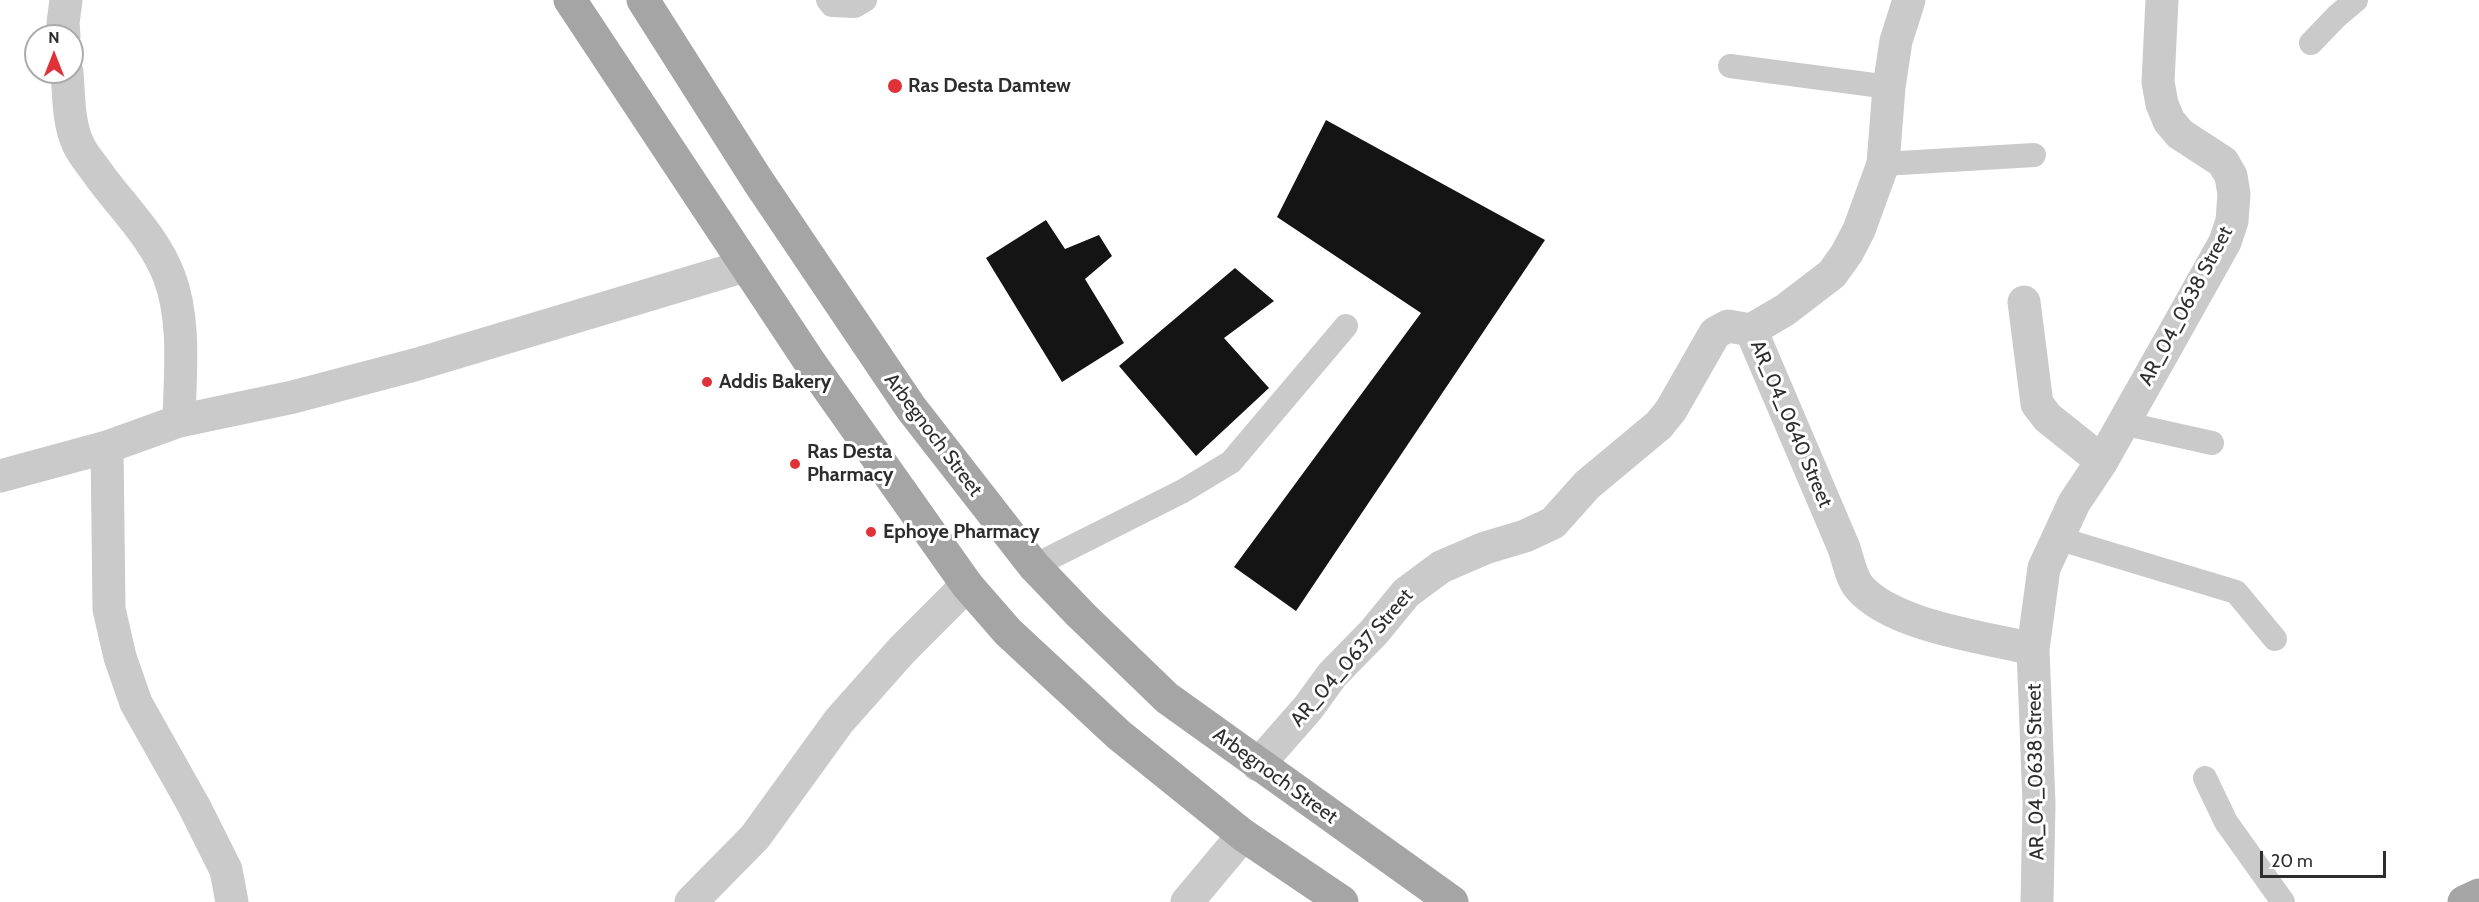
<!DOCTYPE html>
<style>
body{margin:0}
#map{position:relative;width:2479px;height:902px;overflow:hidden;background:#fff;font-family:Cabin,sans-serif}
canvas{display:block}
.north{position:absolute;left:24px;top:24px;width:60px;height:60px;box-sizing:border-box;background:#fff;border:2px solid #ababab;border-radius:50%;rotate:0deg;font-size:16px;font-weight:700;line-height:24px;text-align:center;color:#2d2d2d}
.north::after{content:'';display:block;margin:auto;width:21px;height:27px;background:#e03239;clip-path:polygon(50% 0,100% 100%,50% 72%,0 100%)}
.scale{position:absolute;left:2260px;top:851px;width:126px;height:27px;box-sizing:border-box;border:3px solid #2d2d2d;border-top:0;padding-left:8px;font-size:18px;line-height:21px;white-space:nowrap;color:#2d2d2d;-webkit-text-stroke:4px #fff;paint-order:stroke}
</style>
<div id="map">
<canvas width="2479" height="902"></canvas>
<div class="north">N</div>
<div class="scale">20 m</div>
</div>
<script>
const context = document.querySelector('canvas').getContext('2d');
context.lineJoin = 'round';
function paint(path, color) { context.fillStyle = color; context.fill(path, 'evenodd'); }
function stroke(path, color, width, dash) { context.strokeStyle = color; context.lineWidth = width; context.lineCap = dash ? 'butt' : 'round'; context.setLineDash(dash || []); context.stroke(path); }
function drawText(font, color, halo, rows, align = 'center') {
  context.font = font + ' Cabin,sans-serif'; context.lineWidth = 6; context.setLineDash([]); context.textBaseline = 'middle'; context.strokeStyle = halo; context.fillStyle = color; for (const [text, x, y, turn = 0] of rows) {
    context.save(); context.translate(x, y); context.rotate((+turn || 0) * Math.PI / 180); context.textAlign = isNaN(turn) ? turn : align; if (halo) context.strokeText(text, 0, 0); context.fillText(text, 0, 0); context.restore();
  }
}
const building = new Path2D(`
 M1326,120l219,120 -249,371 -62,-44 187,-254 -144,-96z
 M1046,220l19,29 34,-14 13,21 -27,23 39,64 -62,39 -76,-124z
 M1235,268l39,33 -50,37 45,50 -73,68 -77,-90z`);
const lane = new Path2D(`
 M828,0l4,5 23,1 10,-6
 M2311,43l26,-27 19,-16
 M1730,66l159,21
 M1883,164l151,-9
 M2122,423l90,20
 M2057,538l179,54 39,47
 M1034,566l149,-75 48,-29 115,-136
 M2205,778l21,44 57,80`);
const street = new Path2D(`
 M64,36l-1,-13 3,-23
 M67,72c2,24 1,50 11,72 5,11 14,21 21,31 24,33 55,62 70,101 17,44 11,98 10,145
 M2024,302l13,102 11,14 54,43
 M1751,330l93,218c4,12 7,29 15,39 33,39 125,50 174,62
 M1751,330l34,-20 47,-36 15,-21 12,-23 24,-66 6,-77 7,-46 13,-41
 M107,447l2,162 11,48 16,46 58,103 32,64 6,32
 M0,476l107,-29 72,-26 114,-24 125,-33 327,-98
 M1258,765l50,-57 24,-33 42,-43 32,-39 35,-26 44,-19 40,-12 28,-13 34,-38 72,-60 12,-15 44,-77 13,-7 23,4
 M691,902l64,-65 84,-116 63,-71 65,-65
 M1187,902l56,-67
 M2037,902l2,-98 -6,-155 11,-81 30,-65 28,-42 62,-110 61,-109 7,-21 2,-27 -3,-18 -8,-14 -43,-28 -11,-13 -7,-17 -4,-22 4,-82`);
const primary = new Path2D(`
 M570,0l241,364 156,221 41,47 111,103 124,100 99,67
 M643,0l115,181 153,227 123,158 46,48 87,84 285,204
 M2464,902l15,-7`);
const markers = [
 [895,86,8,"#e03239"],
 [707,382,6,"#e03239"],
 [795,464,6,"#e03239"],
 [871,532,6,"#e03239"]
];
const poiNames = [
 ["Ras Desta Damtew",908,86],
 ["Addis Bakery",719,382],
 ["Ras Desta",807,452],
 ["Pharmacy",807,475],
 ["Ephoye Pharmacy",883,532]
];
const streetNames = [
 ["AR_04_0638 Street",2186,306,-62],
 ["AR_04_0640 Street",1791,424,67],
 ["Arbegnoch Street",933,435,53],
 ["AR_04_0637 Street",1352,658,-49],
 ["AR_04_0638 Street",2036,772,-91],
 ["Arbegnoch Street",1275,776,36]
];
paint(building, '#141414');
stroke(lane, '#cacaca', 24);
stroke(street, '#cacaca', 33);
stroke(primary, '#a5a5a5', 33);
for (const [x, y, r, color] of markers) { const dot = new Path2D(); dot.arc(x, y, r, 0, 2 * Math.PI); context.fillStyle = color; context.fill(dot); stroke(dot, '#fff', 2); }
drawText('bold 20px', '#2d2d2d', '#fff', poiNames, 'left');
drawText('20px', '#2d2d2d', '#fff', streetNames);
</script>
